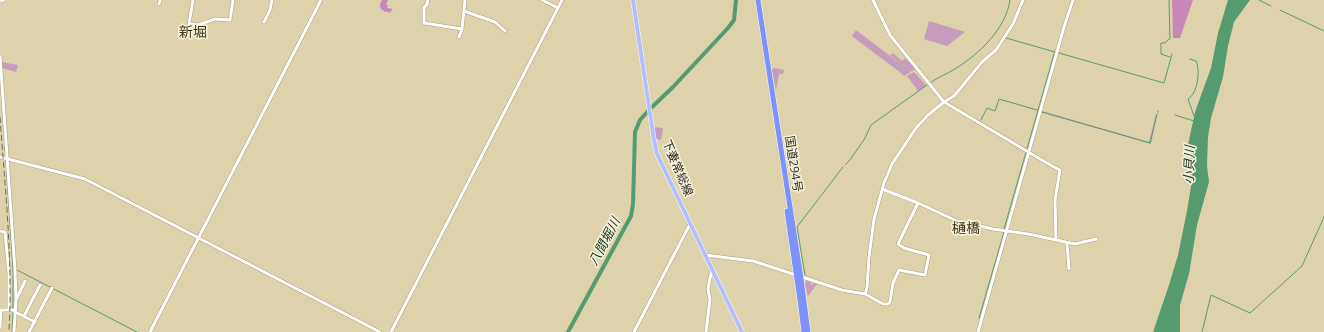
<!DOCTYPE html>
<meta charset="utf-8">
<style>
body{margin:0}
canvas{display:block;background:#ddd2aa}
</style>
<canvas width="1324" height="332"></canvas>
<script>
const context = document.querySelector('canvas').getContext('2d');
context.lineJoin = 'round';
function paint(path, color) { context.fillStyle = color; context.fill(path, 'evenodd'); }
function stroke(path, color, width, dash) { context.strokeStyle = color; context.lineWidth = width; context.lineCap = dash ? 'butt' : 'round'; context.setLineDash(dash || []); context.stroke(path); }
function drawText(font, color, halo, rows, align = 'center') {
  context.font = font + ' "Open Sans","Noto Sans JP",sans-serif'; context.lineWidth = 3; context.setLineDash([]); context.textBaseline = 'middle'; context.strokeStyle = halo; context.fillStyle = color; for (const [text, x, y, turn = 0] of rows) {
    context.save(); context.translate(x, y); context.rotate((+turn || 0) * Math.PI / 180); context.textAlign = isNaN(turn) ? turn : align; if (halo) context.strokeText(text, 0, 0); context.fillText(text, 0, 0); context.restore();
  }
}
const green = new Path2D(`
 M929,21l36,11 -18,14 -23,-7z
 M856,30l50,38 -16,-13 3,-2 9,8 3,-3 10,11 -3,2h-2l1,1 -7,4 -3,-3 -48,-36 -1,-1z
 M1,62l17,3 -2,7 -14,-4z
 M774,68l10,2 -1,4h-4l-3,17 -4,-21z
 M914,72l12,13 -8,6 -11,-15z
 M1042,111l107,31 7,-28 1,1 -6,29 -110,-32z
 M654,127l9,1 -2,12 -5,-1z
 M806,281l4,1 2,3 2,-2 3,1 -9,12 -3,-12z`);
const forest = new Path2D(`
 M382,0h6l-2,5h2l-1,3 6,1 -4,4 -2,-2 -2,1 -5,-4v-4z
 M1172,0h21l-13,38h-7z`);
const water = new Path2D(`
 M1228,0h22l-16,22 -6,24 -5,31 -12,41 -3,19 -1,29 2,16 -12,43 -8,49 -9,31v27h-27l16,-47 9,-30 9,-44 5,-31 -1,-19 -3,-16 7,-33 16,-44 7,-35z`);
const stream = new Path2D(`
 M1169,0l1,39
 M1259,0l12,6
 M1280,10l44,21
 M1006,38l49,14
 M1169,39l-4,4h-4v11l9,3
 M1059,53l105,30 8,-29
 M1190,59l6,2c4,8 2,25 -3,33 -1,2 -3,3 -5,5l6,17
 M930,83c8,-6 17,-9 25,-14 24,-15 51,-40 55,-69
 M1042,112l108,31 7,-29
 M1158,112v-1
 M1175,115l19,6
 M981,120l6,-12 8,3 4,-12 38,11
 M5,148l1,9
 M6,160l7,110v39
 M845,165l5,-5 15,-22 6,-13 56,-40
 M1004,229l50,-175 1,-2
 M17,270l120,62
 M805,275l-8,-48 46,-60
 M979,318l25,-86
 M12,332l1,-20
 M1202,332l9,-37 39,18 52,-47 22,-49`);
const river = new Path2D(`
 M651,108l22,-21 55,-59 6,-8 2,-20
 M568,332l63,-116 2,-12 2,-72 5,-12 8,-9`);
const minor = new Path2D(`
 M193,0l-4,24 9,1 17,-6 15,1 3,-20
 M428,0l-1,4 -3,4v15l38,6
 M542,0l16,8
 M873,0l17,35 54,67 108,64 8,4 -5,30 1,40
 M0,1l4,-1
 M159,4l1,-4
 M464,11l31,11 10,9
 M264,22l6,-12 2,-10
 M459,37l3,-8 3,-29
 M0,56l15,214 1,29 -2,33
 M0,157l85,22 295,153
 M882,189l36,14 39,18 19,4 17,4 35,5 47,10 21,-5
 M0,231l5,1 4,42v36
 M1067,243l2,26
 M705,255l48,6 89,29 23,4 2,-6 2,-31 5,-38 10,-36 8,-19 24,-36 12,-13 16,-13 10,-6 28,-34 14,-12 17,-26 10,-24
 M865,294l18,10h5l2,-2 3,-19 6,-13 26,5 4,-20 -25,-7 -6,-4 20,-41
 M17,298l8,-17
 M0,310h15
 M15,312l20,10
 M24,316l16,-31
 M0,328l1,-18
 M29,332l23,-44
 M150,332l171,-332
 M391,332l171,-332
 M634,332l56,-108
 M706,332l4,-33 -2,-9 1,-7 3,-13
 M978,332l86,-305 9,-27`);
const major = new Path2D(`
 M633,0l21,140 3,14 85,178`);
const highway = new Path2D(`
 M758,0l43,278 7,54
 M787,211l13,89 4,32`);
const rail = new Path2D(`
 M0,117c5,71 13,143 9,215`);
const streetNames = [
 ["国道294号",793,164,81],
 ["下妻常総線",677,168,67]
];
const waterNames = [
 ["小貝川",1190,165,-88],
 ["八間堀川",605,242,-62]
];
const quarterNames = [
 ["新堀",193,33],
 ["樋橋",966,229]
];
paint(green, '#c69bbd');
paint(forest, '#c588b8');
paint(water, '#569b6f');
stroke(stream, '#569b6f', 1);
stroke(river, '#569b6f', 4);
stroke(minor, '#aa9f79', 4);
stroke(major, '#fff', 5);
stroke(highway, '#fff', 6);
stroke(minor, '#fff', 3);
stroke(major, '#b2bdfd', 4);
stroke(highway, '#7f91fb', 5);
stroke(rail, '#6f6950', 1, [6, 3]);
drawText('12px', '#2f2b1b', '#f8f3df', streetNames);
drawText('italic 13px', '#12311e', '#f8f3df', waterNames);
drawText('14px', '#3e3510', '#f8f3df', quarterNames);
</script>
